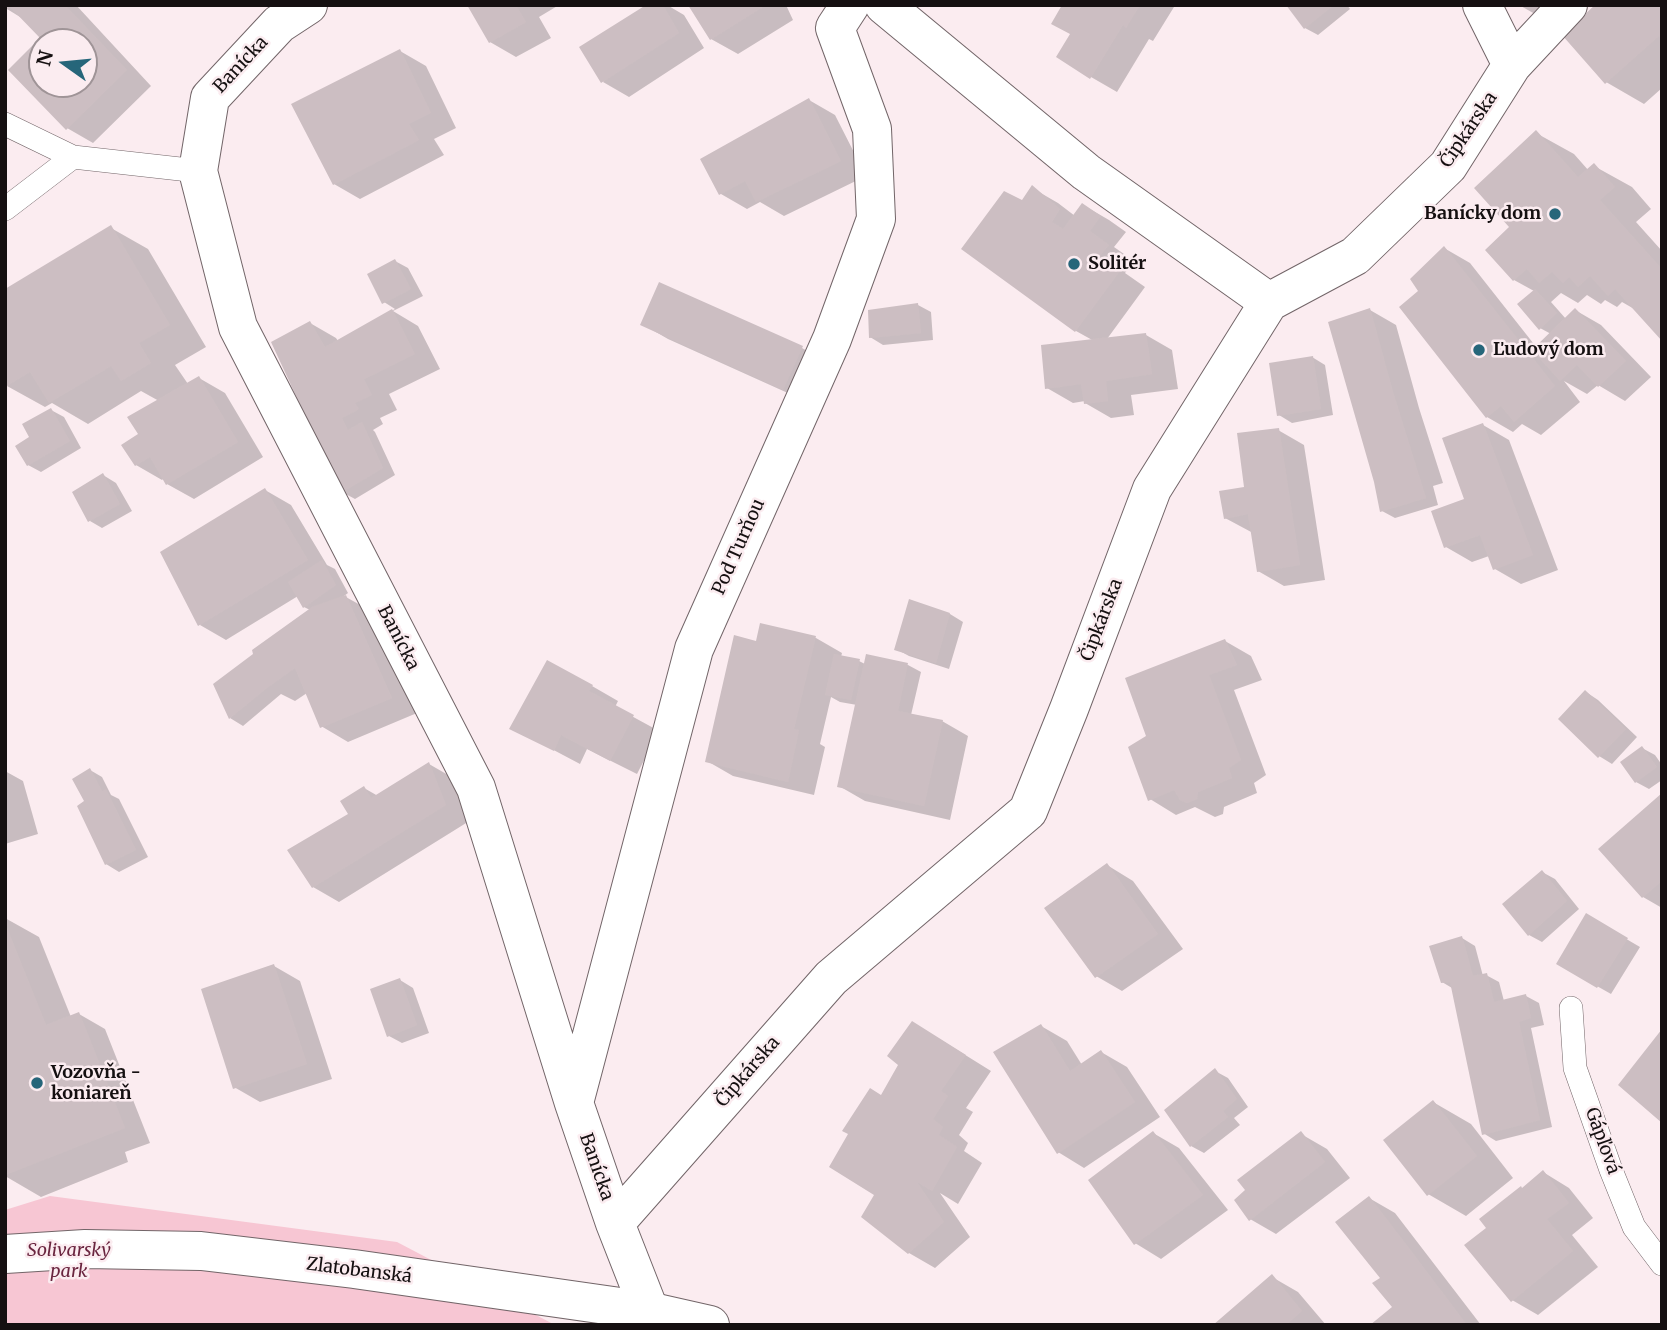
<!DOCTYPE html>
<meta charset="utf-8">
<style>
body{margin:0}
#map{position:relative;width:1667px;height:1330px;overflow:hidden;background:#fbecf0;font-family:Merriweather,serif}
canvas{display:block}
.frame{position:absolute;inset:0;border:7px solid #151011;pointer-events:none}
.north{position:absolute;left:28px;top:28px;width:70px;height:70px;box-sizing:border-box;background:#fbecf0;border:2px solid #9f9497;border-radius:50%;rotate:285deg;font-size:19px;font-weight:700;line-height:28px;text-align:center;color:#151011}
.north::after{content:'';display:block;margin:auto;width:24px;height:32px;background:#26667a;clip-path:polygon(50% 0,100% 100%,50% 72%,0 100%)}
</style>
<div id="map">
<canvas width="1667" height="1330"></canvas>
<div class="frame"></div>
<div class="north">N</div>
</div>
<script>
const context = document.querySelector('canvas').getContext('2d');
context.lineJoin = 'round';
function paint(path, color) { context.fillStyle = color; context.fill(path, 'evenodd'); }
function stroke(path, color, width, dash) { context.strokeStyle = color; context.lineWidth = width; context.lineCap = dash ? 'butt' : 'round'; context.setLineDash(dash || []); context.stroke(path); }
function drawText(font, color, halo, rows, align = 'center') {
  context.font = font + ' Merriweather,serif'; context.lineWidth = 5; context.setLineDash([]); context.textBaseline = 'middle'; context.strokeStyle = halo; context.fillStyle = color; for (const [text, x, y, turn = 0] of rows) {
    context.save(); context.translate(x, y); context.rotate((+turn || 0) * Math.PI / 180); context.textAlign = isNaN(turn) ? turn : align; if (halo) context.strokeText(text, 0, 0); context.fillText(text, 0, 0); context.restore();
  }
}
const green = new Path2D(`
 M50,1196l347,46 158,83h-550v-115z`);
const shadow = new Path2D(`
 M5,5h71l75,81 -58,57 -26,-15 -56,-58 32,-32 -18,-18 -18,-11zM42,42h42v42h-42z
 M469,5h90l-20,12 12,21 -35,19 -26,-15z
 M650,5h17l17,10 20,33 -75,49 -26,-15z
 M690,5h96l7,15 -55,34 -27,-15z
 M1064,5h107l3,2 -21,34 -4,-2 -32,53 -26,-15 -19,-43z
 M1288,5h59l3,4 -32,26 -13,-7z
 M1519,5h29l-13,9z
 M1662,5v83l-18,16 -38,-22z
 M400,51l26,15 30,62 -22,11 10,16 -84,44 -26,-15z
 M809,100l26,15 31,61 -82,40 -24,-14 -13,7 -26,-15 -19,-35z
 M1536,133l38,21 15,17 5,-5 38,21 19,22 -15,13 26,29v87l-26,-28 -14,-8 -5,5 -12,-7 -4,4 -14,-9 -9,8 -17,-10 -10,9 15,17 9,-9 26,15 50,52 -26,24 -27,-16 -11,9 -23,-13 16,21 -39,33 -19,-11 -9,8 -26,-15 -85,-109 19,-17 23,-43 26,15 67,85 14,-14 -11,-6 -6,-37 -20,-11 -3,-53z
 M1032,188l26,15 17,13 8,-11 26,15 17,12 -12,15 20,14 -9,12 20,14 -38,52 39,-4 26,15 6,39 -47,6 3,20 -23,3 -26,-15v-2l-12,2 -26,-15 47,-47 -18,-10 -112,-82 58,-47z
 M111,228l37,21 58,98 -31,18 13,19 11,-6 26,15 38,64 -69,42 -27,-15 -3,-6 -2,2 -26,-15 4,-31 19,-33 -18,-10 -53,33 -36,-21 -7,4 -38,-21z
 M395,261l13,7 15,28 -30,15 25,15 22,43 -51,25 8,16 -17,8 3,6 -10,6 2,2 20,43 -40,24 -13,-7 -32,-169 26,15 2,3 57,-32 -11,-7z
 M660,284l142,64 26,15 -18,40 -142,-64 -26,-15z
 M918,305l13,7 2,28 -50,5 -13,-8z
 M1370,310l26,15 23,83 24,75 -10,3 5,19 -43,13 -13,-7z
 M1312,357l13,8 8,50 -41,8 -13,-8z
 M51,410l13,7 17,31 -40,24 -13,-7 4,-28z
 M1483,425l26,15 49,130 -37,14 -26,-15 -6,-13 -17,6 -26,-15 20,-47z
 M1278,430l26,15 21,135 -41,6 -26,-15 -5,-38 -28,-15 21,-29z
 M103,475l13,8 16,28 -30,17 -12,-7z
 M265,490l26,15 36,60 8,4 13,24 -4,3 29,16 44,101 -69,29 -27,-16 -14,-33 -12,8 -14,-7 -38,32 -13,-8 80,-108 -6,-3 -6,-11 -72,44 -26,-15z
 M910,601l40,13 13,8 -14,47 -40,-13 -13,-7z
 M761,625l55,13 26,15 -1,4 18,4 6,3 2,-8 41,9 13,7 -10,43 31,6 26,15 -18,84 -85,-19 -26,-15 18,-81 -17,-3 -9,-5 -11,47 5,3 -11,48 -81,-19 -26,-15 51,-118z
 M1225,641l26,15 11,24 -28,10 32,85 -12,8 3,10 -33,14 -1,7 -8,3 -20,-10 -19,8 -26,-16 -1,-62z
 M592,686l26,15 -3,6 44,24 -22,43 -50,-25 -7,15 -68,-36z
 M1586,692l12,8 39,37 -25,27 -13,-8z
 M1642,748l13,7 7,10v15l-13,9 -13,-7z
 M429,764l26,15 16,41 -132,82 -26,-15 51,-99 14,8z
 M90,770l12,7 9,18 8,4 29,58 -29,15 -13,-8 -19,-62z
 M5,771l18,10 15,53 -33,10z
 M1662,795v113l-19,-11z
 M1107,865l26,16 50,68 -61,42 -26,-15z
 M1542,872l13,7 24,30 -37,33 -13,-7z
 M1587,916l53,31 -29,47 -53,-30z
 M5,918l34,19 32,80 8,-3 26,15 45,114 -25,9 3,10 -87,35 -36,-21z
 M1462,938l13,8 8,30 3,-1 13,7 5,19 22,-5 13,7 5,22 -13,3 21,99 -56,14 -13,-8 -31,-145 -10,-6z
 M274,966l26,15 32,98 -72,23 -26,-15z
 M400,980l13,8 16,45 -27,10 -13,-7z
 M1041,1026l26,15 15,24 19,-13 26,15 33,50 -76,51 -26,-16z
 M938,1038l53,33 -25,37 7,4 -14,23 9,8 -4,8 18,12 -24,41 -18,-11 30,44 -35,31 -26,-15 -45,-37 12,-22 6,-97z
 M1215,1071l13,7 20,29 -14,11 6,7 -36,28 -13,-7z
 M1433,1102l38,22 42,54 -47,38 -38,-22z
 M1153,1133l26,15 49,62 -67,49 -26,-16z
 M1301,1134l26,15 23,29 -74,56 -26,-15z
 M1543,1172l26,16 24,30 -21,17 26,32 -60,48 -26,-15 -24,-72 35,-39z
 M1369,1198l26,15 86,112h-109l22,-18 -11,-29z
 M1272,1277l26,15 28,33h-110z`);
const building = new Path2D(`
 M5,5h60l62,65 -61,60 -58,-60 32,-32 -30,-31 -5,4zM42,42h42v42h-42z
 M467,5h49l10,17 -37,21z
 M646,5h17l16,28 -78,50 -22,-36z
 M688,5h78l-56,35z
 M1062,5h78l-14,23 -3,-3 -33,54 -34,-22 14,-23 -19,-10z
 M1286,5h48l-30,24z
 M1595,5h67v35l-3,-4 -54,48 -43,-49z
 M400,49l31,64 -22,11 10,16 -86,45 -42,-81z
 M809,98l32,63 -85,41 -11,-21 -26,14 -19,-36z
 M1536,130l42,47 16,-14 21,24 -15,13 62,69v72l-47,-52 -7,7 -18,-20 -12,11 -9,-10 -6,6 -11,-11 -13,11 -12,-14 -14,12 -28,-31 24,-23 -35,-39z
 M1032,185l28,24 -8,13 11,7 19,-26 19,13 -11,15 19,14 -9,11 20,15 -45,61 -114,-83 43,-58 18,9z
 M111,225l59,100 -31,18 12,20 -30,18 -10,-15 -62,37 -19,-31 -25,15v-98z
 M1444,246l111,140 -41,36 -13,-16 -15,12 -87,-111 19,-16 -8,-12z
 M395,259l16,30 -29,15 -15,-30z
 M659,282l144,64 -20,44 -143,-65z
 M1535,289l22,24 -18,17 -22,-26z
 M918,303l3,30 -52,5 -1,-28z
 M1370,308l23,84 33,106 -46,14 -6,-30 -46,-160z
 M1575,308l51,53 -28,26 -21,-22 -17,16 -28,-31z
 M392,309l23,45 -51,25 8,16 -17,8 4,6 -17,9 6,12 14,-8 21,46 -42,25 -70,-151 39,-21 15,26z
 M1146,333l6,41 -46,7 2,20 -24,3 -3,-20 -36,5 -4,-44z
 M1313,356l8,53 -44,7 -8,-53z
 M199,376l39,66 -72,43 -16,-28 -15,9 -14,-21 17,-11 -11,-17z
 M51,408l19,33 -43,25 -12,-20 14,-9 -7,-13z
 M1483,423l50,132 -40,15 -13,-35 -36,13 -13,-37 33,-12 -22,-61z
 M1279,428l21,137 -43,7 -9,-58 -24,5 -5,-28 25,-4 -7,-54z
 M103,473l17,31 -32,18 -16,-30z
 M265,488l43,72 -110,66 -38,-74z
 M322,560l14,25 -33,23 -15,-26z
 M346,595l46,103 -72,30 -25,-60 -28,20 -38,31 -16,-35 40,-30 -1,-4 60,-43z
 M909,599l41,14 -14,50 -42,-13z
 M760,623l56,13 -22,93 5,1 -11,52 -83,-20 29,-127 22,6z
 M1225,639l12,26 -28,10 32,85 -12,8 3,10 -34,14 -1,7 -10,4 -7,-3 -6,-10 -26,11 -20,-54 18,-11 -21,-58z
 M834,654l26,5 -9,41 -26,-5z
 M866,654l42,9 -10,48 45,9 -19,86 -87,-19z
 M547,660l46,25 -4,6 45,24 -24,46 -49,-26 -7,16 -45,-22z
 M1585,690l41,39 -28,29 -40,-39z
 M1642,746l15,21 -22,16 -15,-21z
 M429,762l17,43 -134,83 -25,-38 61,-36 -8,-13 24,-15 7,12z
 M90,768l12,23 4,-2 30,61 -31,15 -28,-59 7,-5 -12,-22z
 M1662,793v88l-20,17 -44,-49z
 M1107,863l51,71 -63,44 -51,-70z
 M1542,870l25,31 -39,35 -26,-32z
 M1586,913l42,25 -31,50 -41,-24z
 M5,923l41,102 33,-13 46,116 -120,47z
 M1462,936l11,40 14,-3 7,29 32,-8 5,24 -12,4 21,98 -58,15 -32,-153 -9,1 -12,-37z
 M274,964l33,100 -74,25 -32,-100z
 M400,978l17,47 -30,12 -17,-48z
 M912,1021l54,34 -25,36 7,5 -15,23 10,8 -4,8 18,12 -25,44 -15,-9 27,40 -36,32 -47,-37 13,-22 -45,-28 19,-33 -6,-3 28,-43 11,7 17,-30 -11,-9z
 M1041,1024l29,47 31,-21 34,52 -78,52 -64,-102z
 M1662,1029v94l-44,-38z
 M1215,1068l22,31 -14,12 5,6 -38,30 -26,-37z
 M1433,1100l44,56 -50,40 -44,-56z
 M1153,1131l50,64 -69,50 -46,-65z
 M1301,1131l24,31 -76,59 -15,-21 11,-10 -8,-10z
 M1543,1170l26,33 -22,16 26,32 -62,51 -47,-57 22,-17 -7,-9 42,-33 1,2z
 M1369,1196l43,56 55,73h-97l22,-18 -20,-24 8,-5 -45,-56z
 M1272,1274l30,37 -16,14h-73z`);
const service = new Path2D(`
 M5,124l68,33
 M5,209l68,-52 125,14
 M1571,1008l4,60 36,102 23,57 28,37`);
const minor = new Path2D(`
 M308,5l-29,19 -69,74 -12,73 40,156 238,461 98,315 41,120 40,102
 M884,5l202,167 183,130
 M1482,5l30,60
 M574,1103l120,-454 138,-310 44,-120 -4,-90 -37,-101 15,-23
 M615,1223l216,-245 197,-167 41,-102 83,-220 117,-187 86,-46 93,-90 64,-101 56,-60`);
const tertiary = new Path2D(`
 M5,1254l80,-5 116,2 153,18 294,42 62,14`);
const markers = [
 [1555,214,7,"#26667a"],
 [1074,264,7,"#26667a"],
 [1479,350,7,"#26667a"],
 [37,1083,7,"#26667a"]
];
const streetNames = [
 ["Banícka",241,65,-47],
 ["Čipkárska",1469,130,-56],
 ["Pod Turňou",739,547,-66],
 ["Čipkárska",1102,620,-69],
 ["Banícka",398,638,63],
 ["Čipkárska",748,1072,-49],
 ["Gápľová",1602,1141,70],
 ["Banícka",596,1167,71],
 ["Zlatobanská",359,1271,7]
];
const poiNames = [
 ["Banícky dom",1541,214,"right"],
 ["Solitér",1088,264],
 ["Ľudový dom",1493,350],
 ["Vozovňa -",51,1073],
 ["koniareň",51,1094]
];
const parkNames = [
 ["Solivarský",69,1251],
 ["park",69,1272]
];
paint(green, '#f7c6d3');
paint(shadow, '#0003');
paint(building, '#ccbec2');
stroke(service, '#726568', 24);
stroke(minor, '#726568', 40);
stroke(tertiary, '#726568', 40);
stroke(service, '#fff', 23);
stroke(minor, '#fff', 38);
stroke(tertiary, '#fff', 38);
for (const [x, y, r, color] of markers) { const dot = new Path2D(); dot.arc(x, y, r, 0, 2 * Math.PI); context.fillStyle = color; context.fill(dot); stroke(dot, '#fbecf0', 2.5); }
drawText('18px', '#151011', '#fbecf0', streetNames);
drawText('bold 18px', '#151011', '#fbecf0', poiNames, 'left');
drawText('italic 18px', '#6a253f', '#fbecf0', parkNames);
</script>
